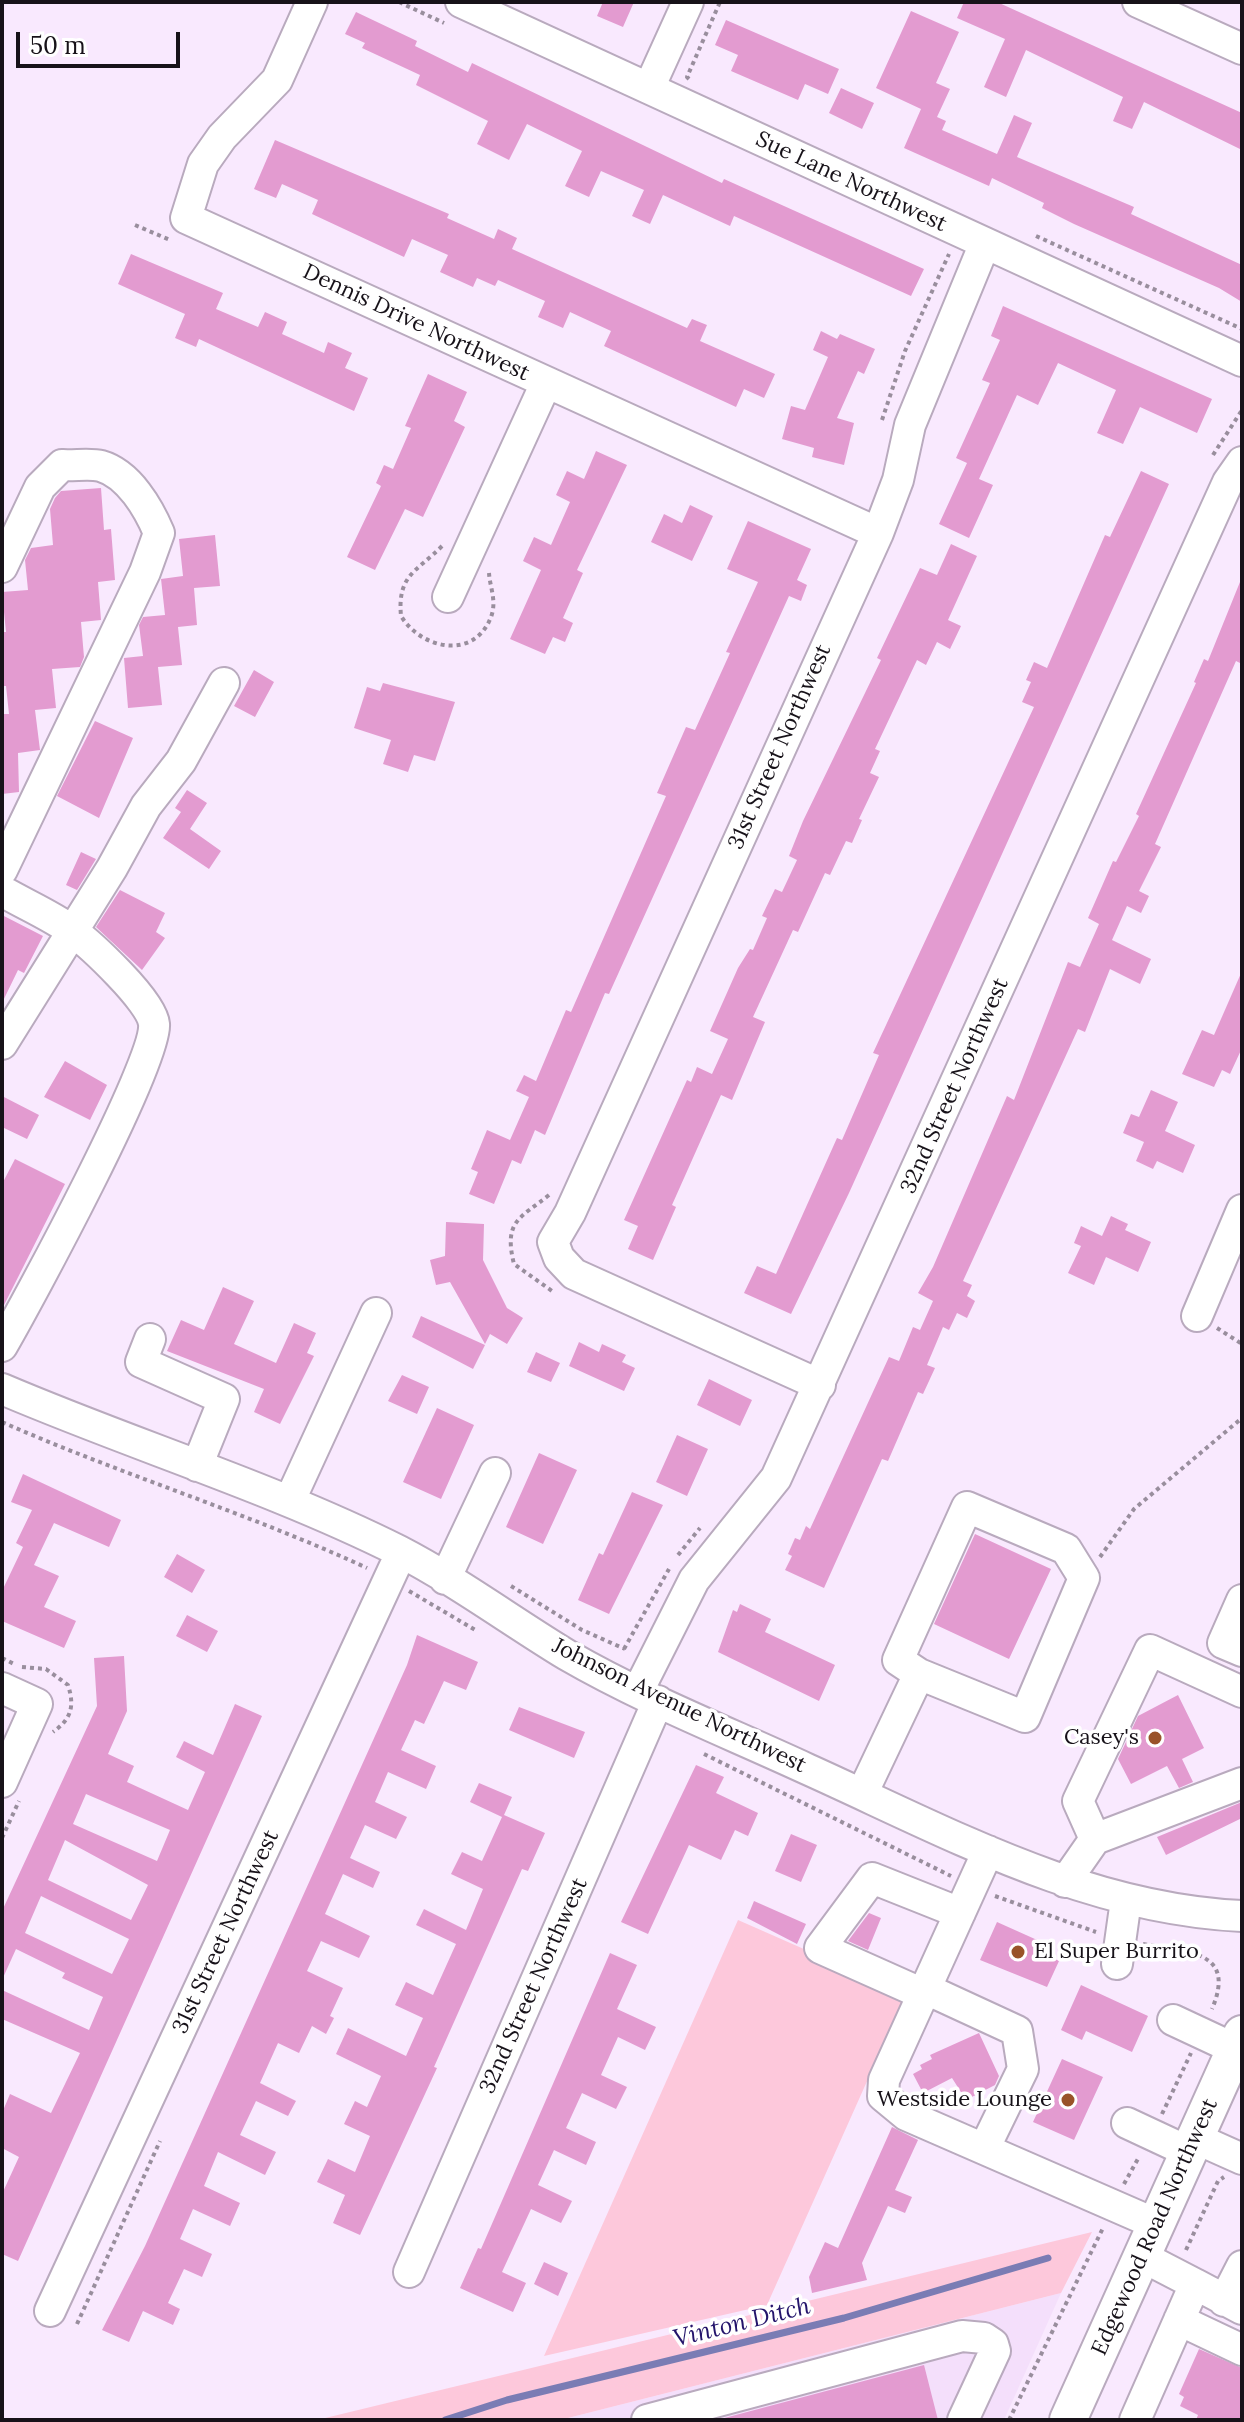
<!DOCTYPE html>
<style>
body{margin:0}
#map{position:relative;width:1244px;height:2422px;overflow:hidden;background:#f9e9fe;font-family:Lora,serif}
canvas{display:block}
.frame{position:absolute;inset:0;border:4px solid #171219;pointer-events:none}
.scale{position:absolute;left:16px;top:32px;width:164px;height:36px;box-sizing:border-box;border:4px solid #171219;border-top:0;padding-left:10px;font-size:24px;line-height:28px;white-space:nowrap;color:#171219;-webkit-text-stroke:6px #fff;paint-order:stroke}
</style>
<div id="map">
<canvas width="1244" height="2422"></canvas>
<div class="frame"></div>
<div class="scale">50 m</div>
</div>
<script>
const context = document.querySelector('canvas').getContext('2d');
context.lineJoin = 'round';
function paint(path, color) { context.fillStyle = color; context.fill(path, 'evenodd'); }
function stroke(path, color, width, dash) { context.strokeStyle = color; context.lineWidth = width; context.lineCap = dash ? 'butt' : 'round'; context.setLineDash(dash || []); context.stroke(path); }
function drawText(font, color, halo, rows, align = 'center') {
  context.font = font + ' Lora,serif'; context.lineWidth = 7; context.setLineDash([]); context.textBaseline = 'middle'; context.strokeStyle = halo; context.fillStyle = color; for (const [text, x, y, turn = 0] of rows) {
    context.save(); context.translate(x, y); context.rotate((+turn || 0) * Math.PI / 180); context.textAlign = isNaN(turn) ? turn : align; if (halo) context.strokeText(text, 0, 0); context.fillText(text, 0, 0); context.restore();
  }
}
const built = new Path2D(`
 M1061,2293l-57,127h-444z`);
const green = new Path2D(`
 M738,1920l168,74 -139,311 -223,51z
 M1092,2232l-31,61 -501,127h-243z`);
const stream = new Path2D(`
 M445,2420l62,-20 337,-82 204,-60`);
const building = new Path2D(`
 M603,2h31l-11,25 -26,-11z
 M964,2h33l245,111v37l-98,-48 -12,27 -19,-8 10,-24 -97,-47 -20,47 -22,-10 21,-48 -48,-21z
 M911,11l48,21 -23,51 14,6 -13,28 9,4 -4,9 55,24 17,-39 18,8 -15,34 117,50 -3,7 111,51v37l-23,-14 -145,-64 -32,-16 2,-5 -52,-25 -3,8 -85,-38 17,-39 -45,-21z
 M356,12l61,29 -2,5 53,26 4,-9 250,120 2,-4 200,90 -13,27 -177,-80 -4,10 -67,-31 -13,29 -18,-8 12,-26 -43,-19 -12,26 -24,-11 17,-35 -55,-27 -18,36 -32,-16 11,-23 -72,-36 4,-10 -58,-27 3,-5 -20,-9z
 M726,20l113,49 -11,25 -23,-10 -7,16 -67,-29 7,-16 -23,-10z
 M841,88l33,15 -12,26 -33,-16z
 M275,140l174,74 -2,4 47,21 4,-10 19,9 -5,11 175,79 5,-9 15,6 -7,16 75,33 -11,24 -20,-9 -8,18 -132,-61 7,-15 -41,-19 -7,16 -25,-11 7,-16 -47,-21 -3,6 -18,-8 -4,9 -33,-15 8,-17 -36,-16 -8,18 -92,-43 6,-14 -36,-16 -6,14 -22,-9z
 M131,254l92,39 -7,16 42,18 7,-15 22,10 -5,12 42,19 4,-11 24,11 -7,15 23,10 -14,33 -155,-72 -3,8 -21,-9 10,-24 -67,-30z
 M1003,306l209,93 -15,34 -57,-26 -17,37 -26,-11 19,-43 -58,-27 -20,42 -21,-10 -38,84 14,6 -24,53 -30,-14 28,-61 -11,-5 34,-75 -8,-3 18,-40 -9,-4z
 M821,331l16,8 3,-5 35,15 -11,25 -6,-3 -21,47 17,5 -10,42 -32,-8 2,-9 -32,-9 9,-33 14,4 23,-53 -15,-7z
 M428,374l39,18 -13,29 11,6 -42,90 -18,-8 -30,61 -28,-13 34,-71 -5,-3 8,-18 9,4 18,-41 -6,-2z
 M596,451l31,14 -50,105 6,3 -20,45 10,5 -8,19 -12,-5 -8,17 -35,-15 31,-69 -18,-9 11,-24 17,8 19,-43 -14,-7 11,-24 17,8z
 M1141,471l28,13 -320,709 -58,121 -47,-21 13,-27 19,8 61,-136 5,2 37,-85 -6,-2 161,-346 -12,-5 9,-20 -5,-2 8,-18 13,6 58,-133 5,2z
 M101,488l3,42 7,-1 4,51 -17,2 3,38 -20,2 3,35 -4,10 -28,2 4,39 -21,2 5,40 -22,3 1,39 -17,2v-80h7l-3,-28h-4v-54h4l-4,-40 26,-2 -3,-30 6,-12 22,-3 -3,-36 5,-11 6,-7z
 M690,505l23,11 -21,45 -41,-19 13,-28 18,9z
 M748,521l63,28 -14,31 10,5 -6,16 -12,-5 -180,398 -4,-1 -60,142 -10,-5 -14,34 -9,-4 -18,44 -25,-10 9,-22 -7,-3 16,-39 23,10 19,-43 -13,-6 8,-16 12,6 30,-71 5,2 95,-216 -9,-3 29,-66 9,3 35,-77 -4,-1 32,-70 -31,-13z
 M215,535l5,51 -26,2 3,37 -19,2 4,38 -24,2 4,38 -34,3 -4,-50 19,-2 -4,-31 4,-8 22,-2 -4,-36 22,-3 -4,-37z
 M951,544l26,12 -29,64 13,6 -11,23 -13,-7 -11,23 -9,-5 -42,89 5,2 -10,22 9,4 -20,42 3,1 -10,23 -6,-2 -16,34 -5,-2 -27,59 -5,-2 -40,87 12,5 -33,78 -11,-5 -49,110 4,2 -23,53 -25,-11 10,-23 -14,-6 63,-140 4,2 6,-15 15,7 16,-35 -18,-8 28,-63 12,-19 3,1 14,-32 -5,-2 13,-27 7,3 15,-32 -8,-4 14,-35 78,-161 -4,-2 43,-90 17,7z
 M1242,577v87l-6,-3 -81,183 6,3 -22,44 10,5 -8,17 -14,-7 -15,34 39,19 -11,25 -30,-15 -25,63 -7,-3 -115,252 9,4 -5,11 8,5 -8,17 -10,-5 -8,17 -6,-3 -16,38 8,3 -12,26 -5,-2 -30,69 -6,-2 -58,129 -39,-18 7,-14 -4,-2 7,-16 5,2 6,-14 4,3 79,-172 10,4 14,-34 7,3 13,-29 -15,-8 15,-26 74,-171 7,4 54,-138 12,5 19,-43 -11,-6 25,-57 3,1 23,-46 -3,-2 60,-131 -2,-1 10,-23 4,2z
 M254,670l20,12 -19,35 -21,-11z
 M383,683l72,19 -20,59 -21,-6 -6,17 -25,-8 8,-24 -37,-12 13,-41 13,4z
 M95,721l38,17 -34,80 -42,-22z
 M187,790l20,13 -17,26 31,22 -12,18 -46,-31 18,-26 -6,-4z
 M81,852l15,7 -19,31 -11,-5z
 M120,890l45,23 -9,19 9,6 -23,32 -46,-43z
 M2,915l41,21 -19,37 -6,-3 -16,33z
 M1242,971v77l-12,26 -8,-4 -8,17 -32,-13 20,-44 12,5z
 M65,1061l42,24 -17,35 -46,-23z
 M1151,1090l27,12 -13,29 30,14 -12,28 -26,-12 -4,8 -17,-8 8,-19 -21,-9 8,-19 8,3z
 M2,1096l37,19 -12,24 -25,-12z
 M15,1159l50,25 -63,125v-125z
 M1111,1216l17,8 -3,6 26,12 -13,30 -32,-15 -12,28 -26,-12 13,-27 -7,-3 7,-17 21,10z
 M446,1222l38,2 -1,36 24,48 16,10 -16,26 -17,-10 -5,10 -35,-62 -14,3 -6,-25 15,-4z
 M223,1287l31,14 -20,43 42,19 18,-40 22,10 -9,20 7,3 -34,68 -26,-12 10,-23 -97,-38 14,-31 23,10z
 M421,1316l64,29 -12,24 -61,-32z
 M579,1342l20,10 3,-8 24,11 -4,7 13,6 -11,23 -55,-25z
 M536,1352l24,11 -9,19 -24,-10z
 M402,1375l27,12 -12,27 -29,-13z
 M709,1379l43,21 -12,26 -43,-21z
 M437,1408l37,17 -33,74 -38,-17z
 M677,1435l31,14 -21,47 -31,-14z
 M539,1453l38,17 -34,74 -37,-17z
 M23,1474l98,46 -12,27 -55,-24 -20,42 25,11 -15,31 32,14 -12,27 -62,-27v-30l21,-44 -7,-4 16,-33 -21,-8z
 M632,1492l31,13 -54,109 -31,-14 21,-47 4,2z
 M975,1534l76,35 -42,90 -75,-35z
 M177,1554l28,16 -13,23 -28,-16z
 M740,1604l31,15 -6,13 70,33 -16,36 -101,-49 15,-42 4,2z
 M187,1615l31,16 -11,21 -31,-16z
 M417,1635l61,27 -12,28 -22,-9 -20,43 -9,-4 -14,30 35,16 -10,23 -38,-17 -13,30 32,15 -11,22 -31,-14 -15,33 30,14 -7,16 -30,-14 -18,40 45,22 -11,22 -38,-17 -14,30 36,17 -13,28 4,2 -8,16 -14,-8 -13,27 -21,-10 -18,40 36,18 -8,15 -32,-15 -16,34 36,17 -11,23 -47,-23 -14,34 36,17 -10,23 -37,-17 -13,30 32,15 -10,23 -18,-8 -16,34 12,6 -7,16 -30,-14 -14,31 -27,-12 43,-84 262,-581z
 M124,1656l3,55 -19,43 26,12 -7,16 61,28 17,-38 -29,-15 8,-16 29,14 22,-51 27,12 -244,545 -16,-7v-60l17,-37 -17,-9v-35l8,-19 41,19 29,-60 -78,-34v-29l87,40 14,-33 -41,-19 3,-5 -49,-24 -14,31v-69l95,-205 -3,-48zM86,1794l84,36 -13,31 -84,-37zM65,1840l83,45 -17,35 -83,-40zM41,1896l88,43 -17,35 -87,-41z
 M1178,1695l26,53 -22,11 11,23 -14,6 -12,-22 -36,18 -13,-25 20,-43z
 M519,1707l66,25 -11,26 -65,-28z
 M696,1765l28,12 -8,16 42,20 -10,23 -13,-6 -14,30 -32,-15 -41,89 -27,-12z
 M479,1783l33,14 -8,18 41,18 -17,38 -6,-2 -88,198 3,1 -77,167 -27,-12 12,-28 -28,-13 11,-23 27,13 15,-36 -26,-12 11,-23 12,6 14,-31 -45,-22 12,-26 58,28 17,-38 -28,-13 11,-23 27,13 23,-51 -40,-19 8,-16 42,21 17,-41 -32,-15 11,-22 20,9 20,-44 -32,-15z
 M1242,1802v16l-76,37 -9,-18z
 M791,1834l26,11 -16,37 -26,-11z
 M754,1901l52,23 -9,20 -50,-26z
 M869,1913l12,5 -13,32 -20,-9z
 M997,1922l58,26 -4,9 8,4 -12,26 -67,-27z
 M610,1953l27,12 -20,44 39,18 -11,23 -27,-13 -17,38 26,12 -11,22 -34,-16 -16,35 30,14 -10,23 -32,-15 -16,35 34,16 -11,22 -30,-14 -29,63 24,11 -13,29 -53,-24 18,-40 3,1z
 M1081,1985l67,31 -16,36 -46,-21 -4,9 -21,-10z
 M979,2033l20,43 -4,9 -29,15 -14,-22 -29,15 -10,-19 9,-5 -2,-4 12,-6 -2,-4z
 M1062,2059l41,18 -29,63 -41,-18z
 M892,2127l26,13 -23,50 17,7 -7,16 -17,-7 -26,57 5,17 -55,13 -3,-16 16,-35 13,6z
 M544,2262l24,11 -10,23 -24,-12z
 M1199,2349l43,19v52h-46l2,-5 -18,-9 4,-9 -5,-3z
 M924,2365l14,55h-221z`);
const path = new Path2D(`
 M399,2l45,21
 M689,79l-2,-2 33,-75
 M135,225l35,15
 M1036,236l206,93
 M882,420l23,-69 44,-97
 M1213,455l29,-45
 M442,546c-24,25 -45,28 -41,70 20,33 73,45 90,1 6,-16 -1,-29 -2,-44
 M549,1195c-28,23 -46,25 -35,69l38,27
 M1217,1328l25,16
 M2,1422c120,53 246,91 365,146
 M678,1555l22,-27
 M1100,1557l34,-48 108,-91
 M511,1586l71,44 43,19
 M409,1591l68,40
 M624,1649l45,-80
 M2,1658l12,6
 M22,1667l24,2 22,16c7,22 3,34 -15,47
 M704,1754l247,122
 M2,1838l17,-37
 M995,1896l101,36
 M1143,1944c44,8 94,6 69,65
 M1162,2114l29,-61
 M1124,2184l15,-27
 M1186,2250l32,-69 6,-4
 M77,2324l83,-183
 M1009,2420l94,-192`);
const minor = new Path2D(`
 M312,2l-35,78 -55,57 -19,27 -17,54 692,315
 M461,2l781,359
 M1138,2l104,47
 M649,88l39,-86
 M2,567l38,-80 22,-22c12,1 28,-2 39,1 28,8 48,43 58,67l-14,39 -143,298
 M448,597l98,-214
 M2,891c22,13 48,24 69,39 19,14 81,71 83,94 4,37 -126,277 -152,322
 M2,1044l110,-176 34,-62 35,-45 43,-78
 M1197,1316l45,-106
 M150,1339l-9,23 83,37 -27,67
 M820,1385l-246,-111 -15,-16 -6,-16 17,-29 308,-680 20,-53 12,-55 75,-182
 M2,1389c131,56 269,98 397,162 58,30 112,70 168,104 76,44 160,77 240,114 140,63 278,140 435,147
 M290,1500l86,-187
 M967,1507l99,42 18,29 -59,139 -106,-43 -21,-14z
 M445,1579l50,-106
 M1242,1600l-19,43 19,8
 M2,1688l35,16 -35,78
 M638,1691l56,-111 82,-102 452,-996 14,-20
 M862,1794l57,-120
 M1095,1839l-17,-38 72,-151 92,42
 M988,1851l-104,229 -1,16 23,19 250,109
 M1065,1882l30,-43 147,-56
 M1117,1964l9,-64
 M926,1989l91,42 6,38 -39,80
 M923,1994l-103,-46 52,-70 88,35
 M1173,2020l62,29
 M1127,2123l62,29
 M1195,2138l47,21
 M409,2272l249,-571
 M1195,2284l47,25
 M1224,2301l18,-35
 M50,2311l351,-758
 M1179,2320l63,30
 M647,2420l315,-84 22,2 9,6 2,7 -32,69
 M1135,2420l60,-136 -54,-28`);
const major = new Path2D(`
 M1068,2420l174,-386`);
const markers = [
 [1155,1738,8,"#995329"],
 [1018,1952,8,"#995329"],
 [1068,2100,8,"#995329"]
];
const streetNames = [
 ["Sue Lane Northwest",851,182,25],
 ["Dennis Drive Northwest",416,323,25],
 ["31st Street Northwest",780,747,-66],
 ["32nd Street Northwest",955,1086,-66],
 ["Johnson Avenue Northwest",679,1706,26],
 ["31st Street Northwest",226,1932,-65],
 ["32nd Street Northwest",534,1986,-66],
 ["Edgewood Road Northwest",1155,2227,-66]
];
const poiNames = [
 ["Casey's",1139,1738],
 ["El Super Burrito",1034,1952,"left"],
 ["Westside Lounge",1052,2100]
];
const waterNames = [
 ["Vinton Ditch",742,2323,-14]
];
paint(built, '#f4dffb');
paint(green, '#fdc8db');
stroke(stream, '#7a7cb4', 7);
paint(building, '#e39bd0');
stroke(minor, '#b9aabe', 34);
stroke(major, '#b9aabe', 40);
stroke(path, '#998e9d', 4, [4, 4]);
stroke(minor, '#fff', 30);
stroke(major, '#fff', 36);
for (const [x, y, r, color] of markers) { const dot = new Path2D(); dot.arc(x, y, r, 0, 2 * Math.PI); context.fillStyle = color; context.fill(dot); stroke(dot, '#fff', 3); }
drawText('22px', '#171219', '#fff', streetNames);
drawText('22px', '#171219', '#fff', poiNames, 'right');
drawText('italic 24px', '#24146b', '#fff', waterNames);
</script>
